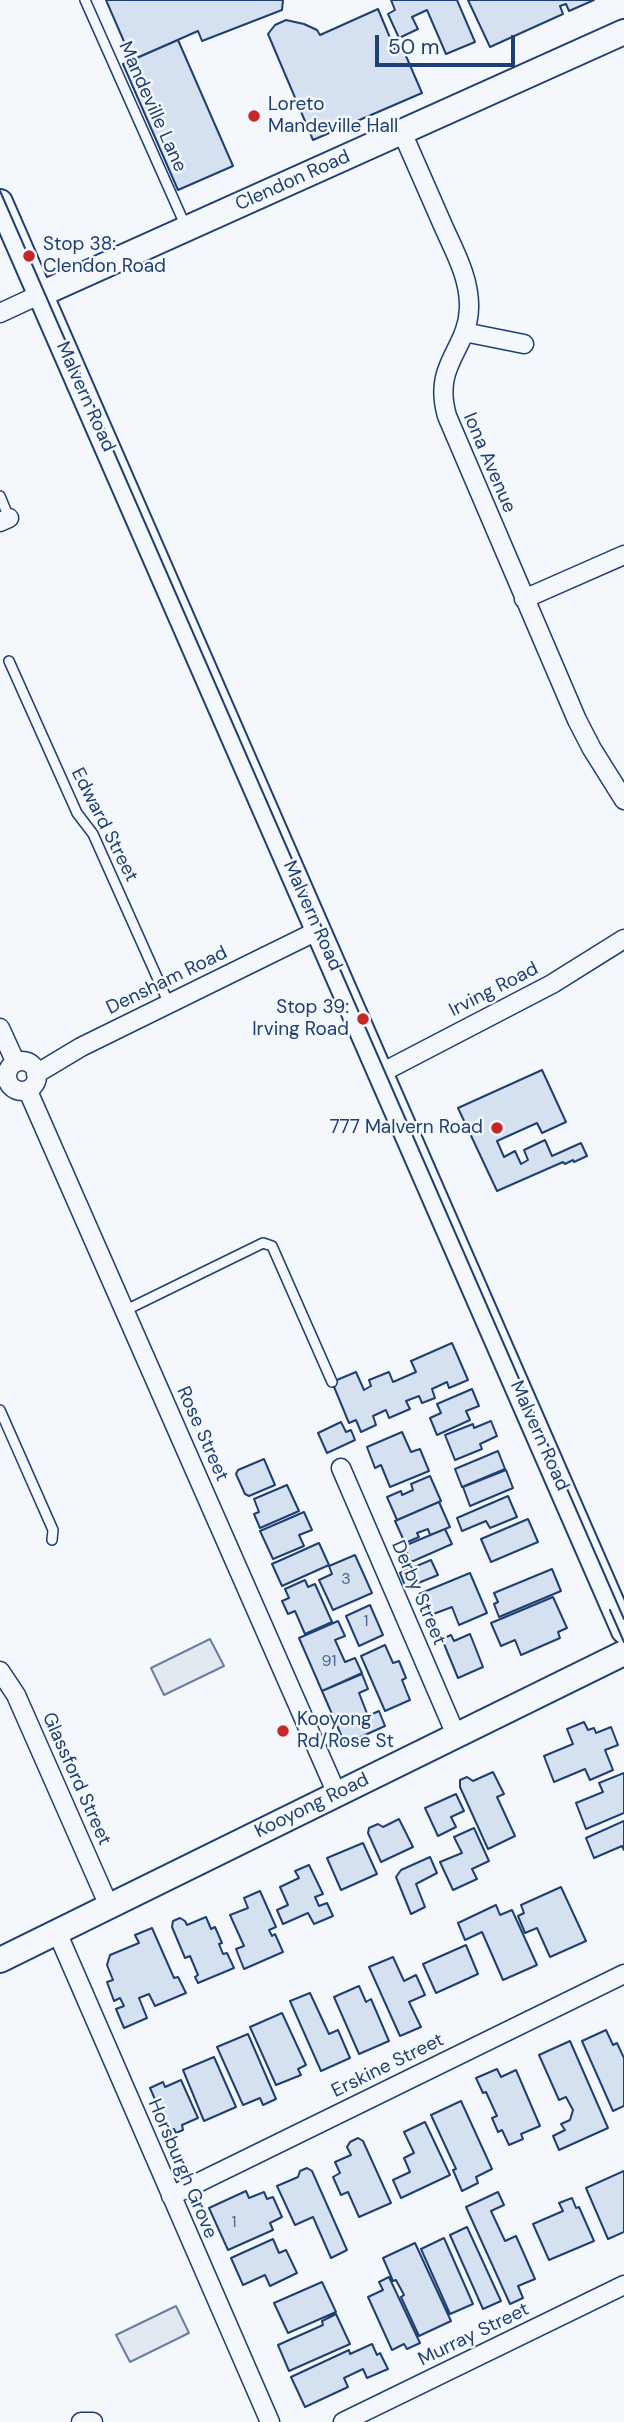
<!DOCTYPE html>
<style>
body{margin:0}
#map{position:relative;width:624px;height:2422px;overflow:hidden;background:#f4f7fb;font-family:"DM Sans",sans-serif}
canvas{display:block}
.scale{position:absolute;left:375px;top:35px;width:140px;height:32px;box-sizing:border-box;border:4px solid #1d3f73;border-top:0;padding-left:9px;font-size:21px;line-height:24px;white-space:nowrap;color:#1d3f73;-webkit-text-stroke:5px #f4f7fb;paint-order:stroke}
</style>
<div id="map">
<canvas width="624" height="2422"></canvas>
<div class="scale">50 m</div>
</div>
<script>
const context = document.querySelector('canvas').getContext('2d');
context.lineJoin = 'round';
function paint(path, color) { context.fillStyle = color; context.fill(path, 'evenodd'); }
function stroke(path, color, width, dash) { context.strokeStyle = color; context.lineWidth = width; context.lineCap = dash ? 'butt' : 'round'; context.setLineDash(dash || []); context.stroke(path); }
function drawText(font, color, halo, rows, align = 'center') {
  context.font = font + ' "DM Sans",sans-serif'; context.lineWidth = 5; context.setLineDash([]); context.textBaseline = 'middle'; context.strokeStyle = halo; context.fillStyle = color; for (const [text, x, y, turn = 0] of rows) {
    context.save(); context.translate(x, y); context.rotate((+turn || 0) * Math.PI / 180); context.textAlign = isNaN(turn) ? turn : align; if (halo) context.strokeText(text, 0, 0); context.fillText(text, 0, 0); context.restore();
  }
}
const green = new Path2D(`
 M210,1639l14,27 -60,29 -13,-27z
 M176,2306l13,27 -59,29 -14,-27z`);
const building = new Path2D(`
 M106,0h177l-1,10 -80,31 -4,-10 -66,29z
 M391,0h66l18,42 -29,12 -19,-44 -15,7 6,12 -19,9 -11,-24 7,-4z
 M468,0h126l-25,11 -3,-7 -6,2 3,8 -73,33z
 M378,9l18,43 7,-3 19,44 -109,47 -45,-106 7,-9 11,-5 18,4 13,6 3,5z
 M178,40l55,126 -55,24 -55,-126z
 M542,1070l24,52 -24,11 -5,-10 -40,18 7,16 11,-6 6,13 7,-4 -4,-10 21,-10 7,16 29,-13 6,13 -13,6 -1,-2 -8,4 -2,-2 -66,29 -39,-83z
 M452,1343l16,37 -19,8 -2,-6 -15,7 3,9 -13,5 -3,-7 -13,5 4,8 -21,9 -3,-8 -13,6 3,9 -15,7 -5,-12 -7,3 -17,-41 24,-10 8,18 7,-4 -2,-6 20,-8 4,10 23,-10 -5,-11z
 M472,1389l7,17 -13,5 4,9 -33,15 -7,-17 11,-5 -4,-9z
 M491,1421l6,15 -17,8 2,5 -27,11 -10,-25 28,-11 1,4z
 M341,1422l5,10 5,-2 4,10 -28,13 -9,-20z
 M402,1432l9,20 9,-3 9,22 -39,16 -9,-22 -6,3 -8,-21z
 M498,1451l7,18 -43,18 -7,-18z
 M264,1459l11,26 -26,11 -4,-2 -9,-20 2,-4z
 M506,1470l7,18 -43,18 -7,-19z
 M430,1476l11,25 -44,19 -10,-23 14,-6 1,4 11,-5 -2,-6z
 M287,1485l12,26 -39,17 -6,-14 5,-2 -5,-13z
 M508,1496l9,21 -27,11 -4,-7 -24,10 -5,-13z
 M439,1502l11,25 -20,8 -2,-6 -11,4 2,4 -14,6 -10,-22z
 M304,1512l8,18 -13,5 5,11 -31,13 -13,-28z
 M528,1519l10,23 -47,20 -10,-23z
 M445,1529l7,15 -41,18 -7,-16z
 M319,1543l10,22 -47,21 -10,-22z
 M355,1555l17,38 -39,17 -14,-30 13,-6 -3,-8z
 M431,1560l7,15 -32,13 -6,-15z
 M552,1569l9,22 -62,26 -5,-13 4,-2 -4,-9z
 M470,1573l17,40 -28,12 -7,-18 -24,9 -9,-22z
 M305,1580l3,7 7,-3 17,38 -27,12 -10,-23 -7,3 -6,-13 7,-3 -4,-9z
 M553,1597l14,31 -9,4 2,6 -39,17 -6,-15 -14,6 -10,-23z
 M370,1605l13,30 -24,11 -13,-30z
 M338,1621l7,15 -10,4 10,22 10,-4 7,15 -40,18 -23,-53z
 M470,1634l13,33 -25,11 -16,-39 9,-4 3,6z
 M385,1645l8,18 6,-2 7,17 -4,2 8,20 -25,11 -24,-55z
 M362,1674l6,15 -9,4 9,23 11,-5 6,15 -40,18 -23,-53z
 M584,1722l4,8 6,-2 2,5 15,-6 7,18 -13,5 8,20 -23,10 -5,-11 -31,13 -10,-26 29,-12 -6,-15z
 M493,1772l11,22 -7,3 18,39 -27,13 -28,-62v-7l7,-3 6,4z
 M624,1773v40l-38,16 -10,-26 27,-11 -4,-9z
 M456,1794l8,17 -13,6 5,10 -18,9 -13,-28z
 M399,1819l14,28 -32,15 -13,-29 1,-5 9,-4 5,3z
 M624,1821v29l-2,-4 -28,12 -8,-20z
 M474,1828l15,33 -17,8 5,10 -24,11 -13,-28 22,-9 -8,-16z
 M363,1843l14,31 -36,16 -14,-32z
 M430,1857l7,16 -21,11 9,23 -14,7 -15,-37 5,-7z
 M309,1865l14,29 -8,3 4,9 8,-3 6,13 -19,8 -6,-11 -25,11 -6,-14 11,-5 -8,-18 19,-9 -4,-7z
 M561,1887l25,54 -36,16 -13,-29 -12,5 -7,-17 6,-3 -3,-8z
 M260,1891l16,36 -7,3 3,6 3,-2 8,18 -39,17 -8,-20 8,-3 -14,-31 18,-7 -4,-10z
 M496,1905l4,10 12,-5 25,55 -34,15 -21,-48 -17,8 -7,-17z
 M206,1917l5,12 4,-2 7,16 -3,1 4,10 4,-1 7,15 -36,15 -3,-6 3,-2 -8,-19 -5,2 -13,-31 1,-6 7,-3 5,3 2,4z
 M152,1928l22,50 4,-1 8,16 -31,13 -6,-12 -10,4 8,20 -23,10 -8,-19 8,-3 -4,-8 -6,3 -7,-19 6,-2 -6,-15 3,-10 29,-12 -4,-8z
 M466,1945l12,29 -42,19 -13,-29z
 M393,1957l11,24 12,-6 9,20 -16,7 12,25 -21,9 -31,-69z
 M359,1986l7,16 5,-3 18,42 -30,13 -25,-57z
 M310,1993l19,41 9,-4 12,28 -29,13 -31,-70z
 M282,2013l24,52 -8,4 3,6 -25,10 -26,-58z
 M606,2030l7,15 4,-2 7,15v48l-11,5 -31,-70z
 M248,2034l28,65 -13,6 -3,-7 -17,7 -26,-58z
 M570,2041l38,87 -49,22 -6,-14 12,-6 -4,-6 9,-4 3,-10 -7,-13 -7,3 -20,-45z
 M214,2057l22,50 -32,14 -21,-51z
 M497,2069l4,8 15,-7 24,56 -19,8 2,5 -14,6 -7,-15 -4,2 -6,-14 5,-2 -11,-24 -3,1 -7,-15z
 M181,2080l17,38 -16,7 1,5 -7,3 -2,-4 -5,2 -19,-43 13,-6 2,5z
 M461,2101l31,68 -16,8 2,6 -16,8 -9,-21 3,-1 -25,-54z
 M425,2122l25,53 -49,23 -8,-18 17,-8 -6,-14 10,-5 -10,-21z
 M358,2138l5,3 28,62 -32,14 -11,-25 -7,3 -8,-18 7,-4 -5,-11 16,-7 -4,-8 3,-5z
 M307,2168l5,3 35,79 -16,8 -18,-41 -18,8 -18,-39 21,-9 2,-6z
 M624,2171v61l-16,7 -22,-51z
 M246,2191l3,7 15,-6 3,7 6,-2 9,20 -12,6 3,7 -45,20 -19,-42z
 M498,2192l6,13 -13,6 14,30 11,-5 19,43 -17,7 5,12 -13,6 -44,-97z
 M572,2198l4,10 3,-1 15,34 -45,19 -16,-36 30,-13 -4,-8z
 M467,2227l34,74 -18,8 -33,-74z
 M444,2238l29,66 -23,10 -29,-65z
 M273,2239l6,14 7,-3 11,23 -27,13 -5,-11 -22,10 -12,-27z
 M415,2243l36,78 -32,15 -18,-39 3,-2 -8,-15 -3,1 -10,-23z
 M389,2277l31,66 -13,6 -3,-5 -12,6 -24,-53 15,-7 -4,-8z
 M322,2282l14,30 -48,21 -14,-30z
 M336,2314l14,30 -61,27 -11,-26 45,-20 -1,-4z
 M372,2344l5,11 3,-2 8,16 -21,9 -4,-9 -19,9 4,9 -43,20 -14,-30 58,-27 1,4z`);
const lane = new Path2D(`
 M85,0l101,227
 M0,496l9,22
 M9,661l68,152 16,21 76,170
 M124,1311l139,-68 9,3 60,136
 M0,1410l53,120 -1,10`);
const street = new Path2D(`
 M402,132c13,30 26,59 39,89 12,28 29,56 28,87 -1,42 -37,56 -22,108l130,304 15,29 32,51
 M0,313l41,-19
 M464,332l60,12
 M0,522l9,-4
 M524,599l100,-44
 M0,1028l15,33
 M7 1076a15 15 0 1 1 30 0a15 15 0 1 1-30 0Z
 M381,1073l171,-89 72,-45
 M36,1074l45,-27 238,-117
 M28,1091l309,703
 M341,1468l115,267
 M0,1671l16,24 93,211
 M57,1932l213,490
 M171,2196l453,-222
 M81,2422h12
 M343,2422l281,-137`);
const secondary = new Path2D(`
 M0,202l624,1429
 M41,294l583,-262
 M0,1960l624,-307`);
const tram = new Path2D(`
 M0,191l624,1428
 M610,1610l14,32`);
const markers = [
 [254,116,7,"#c62828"],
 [29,256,7,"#c62828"],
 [363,1019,7,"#c62828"],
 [497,1128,7,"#c62828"],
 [283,1731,7,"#c62828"]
];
const numberNames = [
 ["3",346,1580],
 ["1",366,1622],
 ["91",329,1662],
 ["1",234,2223]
];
const poiNames = [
 ["Loreto",268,105],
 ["Mandeville Hall",268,127],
 ["Stop 38:",43,245],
 ["Clendon Road",43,267],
 ["Stop 39:",349,1008,"right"],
 ["Irving Road",349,1030,"right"],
 ["777 Malvern Road",483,1128,"right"],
 ["Kooyong",297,1720],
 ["Rd/Rose St",297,1742]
];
const streetNames = [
 ["Mandeville Lane",152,107,66],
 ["Clendon Road",293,181,-24],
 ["Malvern Road",85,397,66],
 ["Iona Avenue",489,463,67],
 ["Edward Street",104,825,63],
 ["Malvern Road",312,916,66],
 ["Densham Road",167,981,-26],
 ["Irving Road",494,990,-27],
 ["Rose Street",202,1434,66],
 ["Malvern Road",539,1436,66],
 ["Derby Street",418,1593,67],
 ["Glassford Street",76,1779,66],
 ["Kooyong Road",312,1806,-26],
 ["Erskine Street",388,2066,-26],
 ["Horsburgh Grove",182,2169,67],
 ["Murray Street",474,2335,-26]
];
paint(green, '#e3e9f0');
stroke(green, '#687fa3', 2);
paint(building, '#d5e0f0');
stroke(building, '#1d3f73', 2);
stroke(lane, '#1d3f73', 12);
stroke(street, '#1d3f73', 21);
stroke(secondary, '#1d3f73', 28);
stroke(lane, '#f4f7fb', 9);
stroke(street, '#f4f7fb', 18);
stroke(secondary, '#f4f7fb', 24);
stroke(tram, '#1d3f73', 2);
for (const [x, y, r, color] of markers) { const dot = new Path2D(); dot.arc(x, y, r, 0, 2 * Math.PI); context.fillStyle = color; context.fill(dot); stroke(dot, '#f4f7fb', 2.5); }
drawText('16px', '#4b6792', null, numberNames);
drawText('19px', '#1d3f73', '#f4f7fb', poiNames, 'left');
drawText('19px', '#1d3f73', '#f4f7fb', streetNames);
</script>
